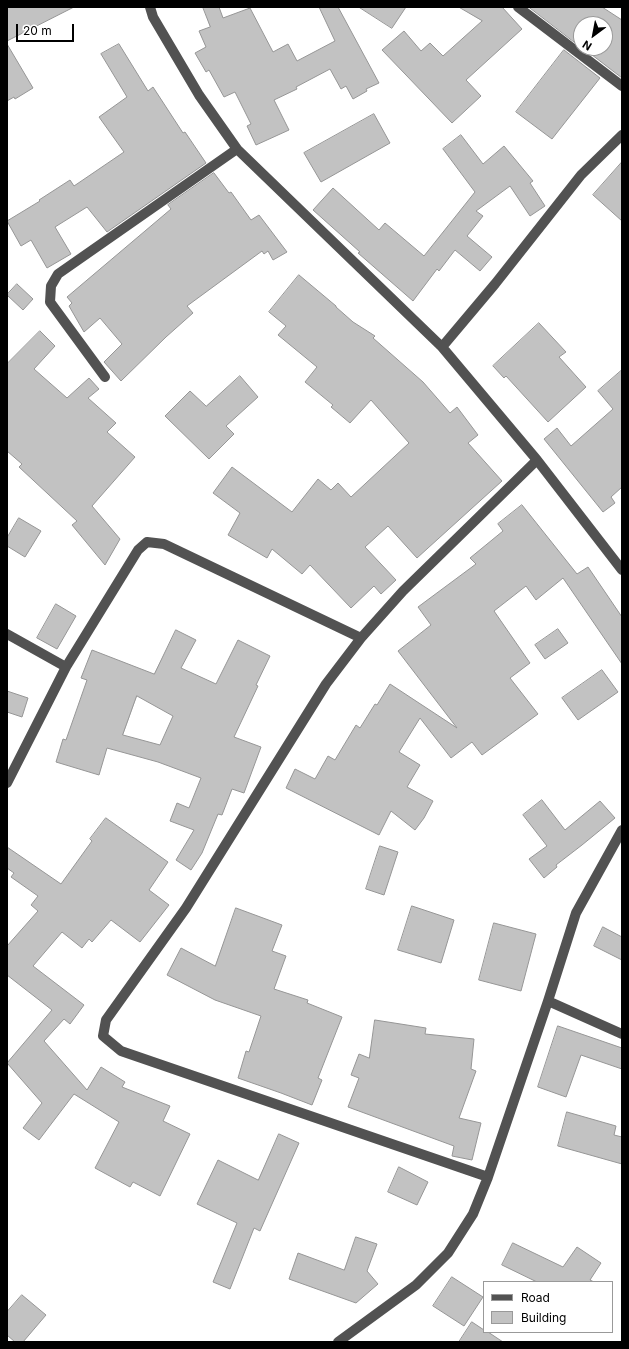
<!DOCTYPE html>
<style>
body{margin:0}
#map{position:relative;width:629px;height:1349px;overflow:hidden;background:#fff;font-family:Inter,sans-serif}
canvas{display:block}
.frame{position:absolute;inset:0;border:8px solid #000;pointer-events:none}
.legend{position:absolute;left:483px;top:1281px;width:130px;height:52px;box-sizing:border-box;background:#fff;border:1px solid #999;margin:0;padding:5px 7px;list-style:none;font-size:12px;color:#000}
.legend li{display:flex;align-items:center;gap:8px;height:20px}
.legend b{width:20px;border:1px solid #999}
.north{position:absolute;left:573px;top:16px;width:40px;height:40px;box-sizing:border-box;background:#fff;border:1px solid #999;border-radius:50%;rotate:212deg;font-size:11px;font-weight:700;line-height:16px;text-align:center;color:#000}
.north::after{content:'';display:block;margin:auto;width:14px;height:18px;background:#000;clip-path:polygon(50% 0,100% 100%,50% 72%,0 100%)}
.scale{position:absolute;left:16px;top:24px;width:58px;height:18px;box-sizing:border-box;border:2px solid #000;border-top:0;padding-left:5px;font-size:12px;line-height:14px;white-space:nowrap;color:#000;-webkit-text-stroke:3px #fff;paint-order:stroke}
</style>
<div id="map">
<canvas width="629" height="1349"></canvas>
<div class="frame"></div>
<ul class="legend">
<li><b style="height:5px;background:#525252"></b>Road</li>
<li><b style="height:11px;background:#c2c2c2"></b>Building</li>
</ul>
<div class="north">N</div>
<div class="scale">20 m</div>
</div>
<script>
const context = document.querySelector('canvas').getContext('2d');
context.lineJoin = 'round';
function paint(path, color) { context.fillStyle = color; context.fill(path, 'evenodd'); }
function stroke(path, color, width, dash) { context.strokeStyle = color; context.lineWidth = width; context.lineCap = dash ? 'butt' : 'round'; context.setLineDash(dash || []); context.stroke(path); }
const building = new Path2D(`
 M7,7h67l-67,34z
 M203,7h16l4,11 27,-10 23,44 15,-8 9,17 38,-20 -16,-34h19l41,76 -13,6 1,2 -14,8 -7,-13 -5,3 -11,-20 -34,18 1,2 -23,11 15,30 -33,15 -9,-19 4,-2 -16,-32 -11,5 -15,-27 -3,2 -11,-19 11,-6 -7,-16 11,-4z
 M359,7h47l-14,21z
 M459,7h43l20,22 -56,51 15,16 -29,27 -70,-73 22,-19 17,20 9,-8 13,13 39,-35z
 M529,7h73l20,13v58l-39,-30h22v-24h-24v23z
 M7,44l26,44 -18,11 -1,-2 -7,4z
 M119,44l29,47 5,-4 30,46 2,-1 21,31 -99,69 -20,-25 -32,20 16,27 -24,14 -16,-28 -10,6 -14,-25 33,-20 -1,-1 31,-20 4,6 50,-34 -25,-35 28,-20 -26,-43z
 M564,50l36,28 -48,61 -36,-27z
 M374,114l16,29 -69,39 -17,-29z
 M461,135l22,29 21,-18 29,35 -3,2 15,23 -15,10 -20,-30 -34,25 7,5 -16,20 25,21 -12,14 -25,-21 -16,21 -2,-2 -24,32 -55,-48 2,-1 -47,-42 20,-22 46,42 6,-7 39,33 51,-64 -32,-43z
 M622,162v59l-29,-26z
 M214,173l15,20 2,-1 20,28 8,-5 28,37 -14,8 -5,-9 -4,3 -2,-3 -75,55 6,7 -27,24 -45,44 -17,-19 18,-18 -22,-26 -16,14 -15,-26 3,-3 -5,-6 104,-88 -3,-4z
 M299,275l37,31v1l17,15 22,14 -2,2 50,44 27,31 7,-6 21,28 -10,8 34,38 -85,77 -29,-32 -23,21 31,33 -15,14 -7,-8 -23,22 -41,-43 -8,9 -30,-25 -5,9 -39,-23 12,-22 -27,-20 19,-26 60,45 26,-33 13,11 7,-7 13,14 58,-54 -38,-43 -21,23 -19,-16 2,-2 -28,-23 12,-15 -39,-32 8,-9 -17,-14z
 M17,284l16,15 -10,11 -16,-15z
 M539,323l27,29 -7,5 27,30 -38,35 -42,-46 -2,2 -11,-12z
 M40,331l15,15 -21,23 33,29 22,-20 10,11 -11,9 28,25 -9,9 28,25 -43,49 28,33 -15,26 -33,-40 5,-4 -58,-54 3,-3 -15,-13v-87z
 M622,370v117l-11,10 4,6 -12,9 -59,-73 13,-11 14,18 42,-37 -15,-18z
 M240,376l18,21 -32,29 8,8 -25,25 -44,-43 25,-25 16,15z
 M522,505l55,69 11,-7 34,50v47l-59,-86 -27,22 -10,-14 -32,25 36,52 -20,15 28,36 -56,41 -10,-13 -21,16 -31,-40 -21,34 21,13 -13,22 26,14 -9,17 -9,12 -24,-19 -12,24 -93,-47 9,-19 20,10 13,-23 7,4 21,-35 4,3 15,-24 2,1 13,-21 67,44 -59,-77 33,-26 -13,-18 58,-43 -6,-6 33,-27 -5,-7z
 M19,518l22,13 -16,26 -18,-11v-8z
 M56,604l20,12 -19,33 -20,-11z
 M558,629l10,14 -23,16 -10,-14z
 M176,630l20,10 -15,28 35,16 22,-44 32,16 -14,29 2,1 -24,51 27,10 -17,46 -12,-4 -10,26 -4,-1 -16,39 -11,17 -15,-10 18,-30 -24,-9 7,-18 12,5 12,-30 -43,-16 -51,-14 -8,27 -43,-13 7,-23 3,1 21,-60 -6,-2 11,-28 62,24zM137,696l36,20 -13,29 -37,-10z
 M602,670l16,22 -40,28 -16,-22z
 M7,691l21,7 -6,19 -15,-5z
 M542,800l23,30 35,-29 15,17 -33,27 -26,20 1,2 -13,11 -15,-19 18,-13 -24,-31z
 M106,818l62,44 -19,28 20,15 -29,37 -29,-22 -19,22 -3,-3 -7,9 -20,-16 -29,34 51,39 -14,19 -6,-5 -20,22 43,49 14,-23 24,15 -3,5 48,19 -7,15 27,13 -30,62 -27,-14 -3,5 -35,-19 24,-46 -45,-28 -35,46 -16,-12 19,-25 -35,-40 45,-53 -45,-35v-29l31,-35 -7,-6 7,-9 -27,-19 3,-4 -7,-5v-21l54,37 31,-43 -2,-2z
 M380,846l18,6 -14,43 -18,-6z
 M412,906l42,14 -13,43 -43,-13z
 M236,908l46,17 -10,26 14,5 -12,33 34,11 -1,3 35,14 -24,61 4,2 -10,25 -31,-12 -43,-15 8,-27 3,1 12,-36 -46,-16 -48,-25 14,-27 34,18z
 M494,923l42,11 -15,57 -42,-11z
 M603,927l19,10v23l-28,-14z
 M375,1020l51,8 -1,6 49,5 -3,30 5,2 -17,47 22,5 -9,37 -20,-4 2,-10 -106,-39 11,-29 -8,-3 8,-21 10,4z
 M558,1026l64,22v21l-41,-14 -15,42 -28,-10z
 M567,1112l49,14 -2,9 8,2v27l-64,-18z
 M279,1134l20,9 -39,88 -6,-3 -24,61 -17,-7 24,-59 -40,-19 21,-44 40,20z
 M399,1167l29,15 -11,23 -29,-13z
 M356,1237l21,7 -10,27 11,13 -22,19 -67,-24 9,-26 46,17z
 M513,1243l50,24 14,-20 24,16 -11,17 4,2h-57l-35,-17z
 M452,1277l31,20 -19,29 -31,-20z
 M22,1295l24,20 -23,27h-8l-8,-7v-23z
 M472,1322l12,8v2h4l15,10h-44z`);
const minor = new Path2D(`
 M150,7l3,10 46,78 38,54 205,198 95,113 85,110
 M518,7l104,79
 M442,347l53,-63 86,-109 41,-40
 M105,377l-55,-75 1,-16 7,-12 179,-125
 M7,634l59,33
 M7,783l59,-116 72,-117 9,-8 17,2 197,94
 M548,1001l74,33
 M488,1177l-367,-126 -18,-15 3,-16 80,-112 140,-224 35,-46 42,-47 134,-131
 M338,1342l78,-57 32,-32 25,-39 15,-37 60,-176 28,-88 46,-83`);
paint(building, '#c2c2c2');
stroke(building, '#969696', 1);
stroke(minor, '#525252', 10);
</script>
